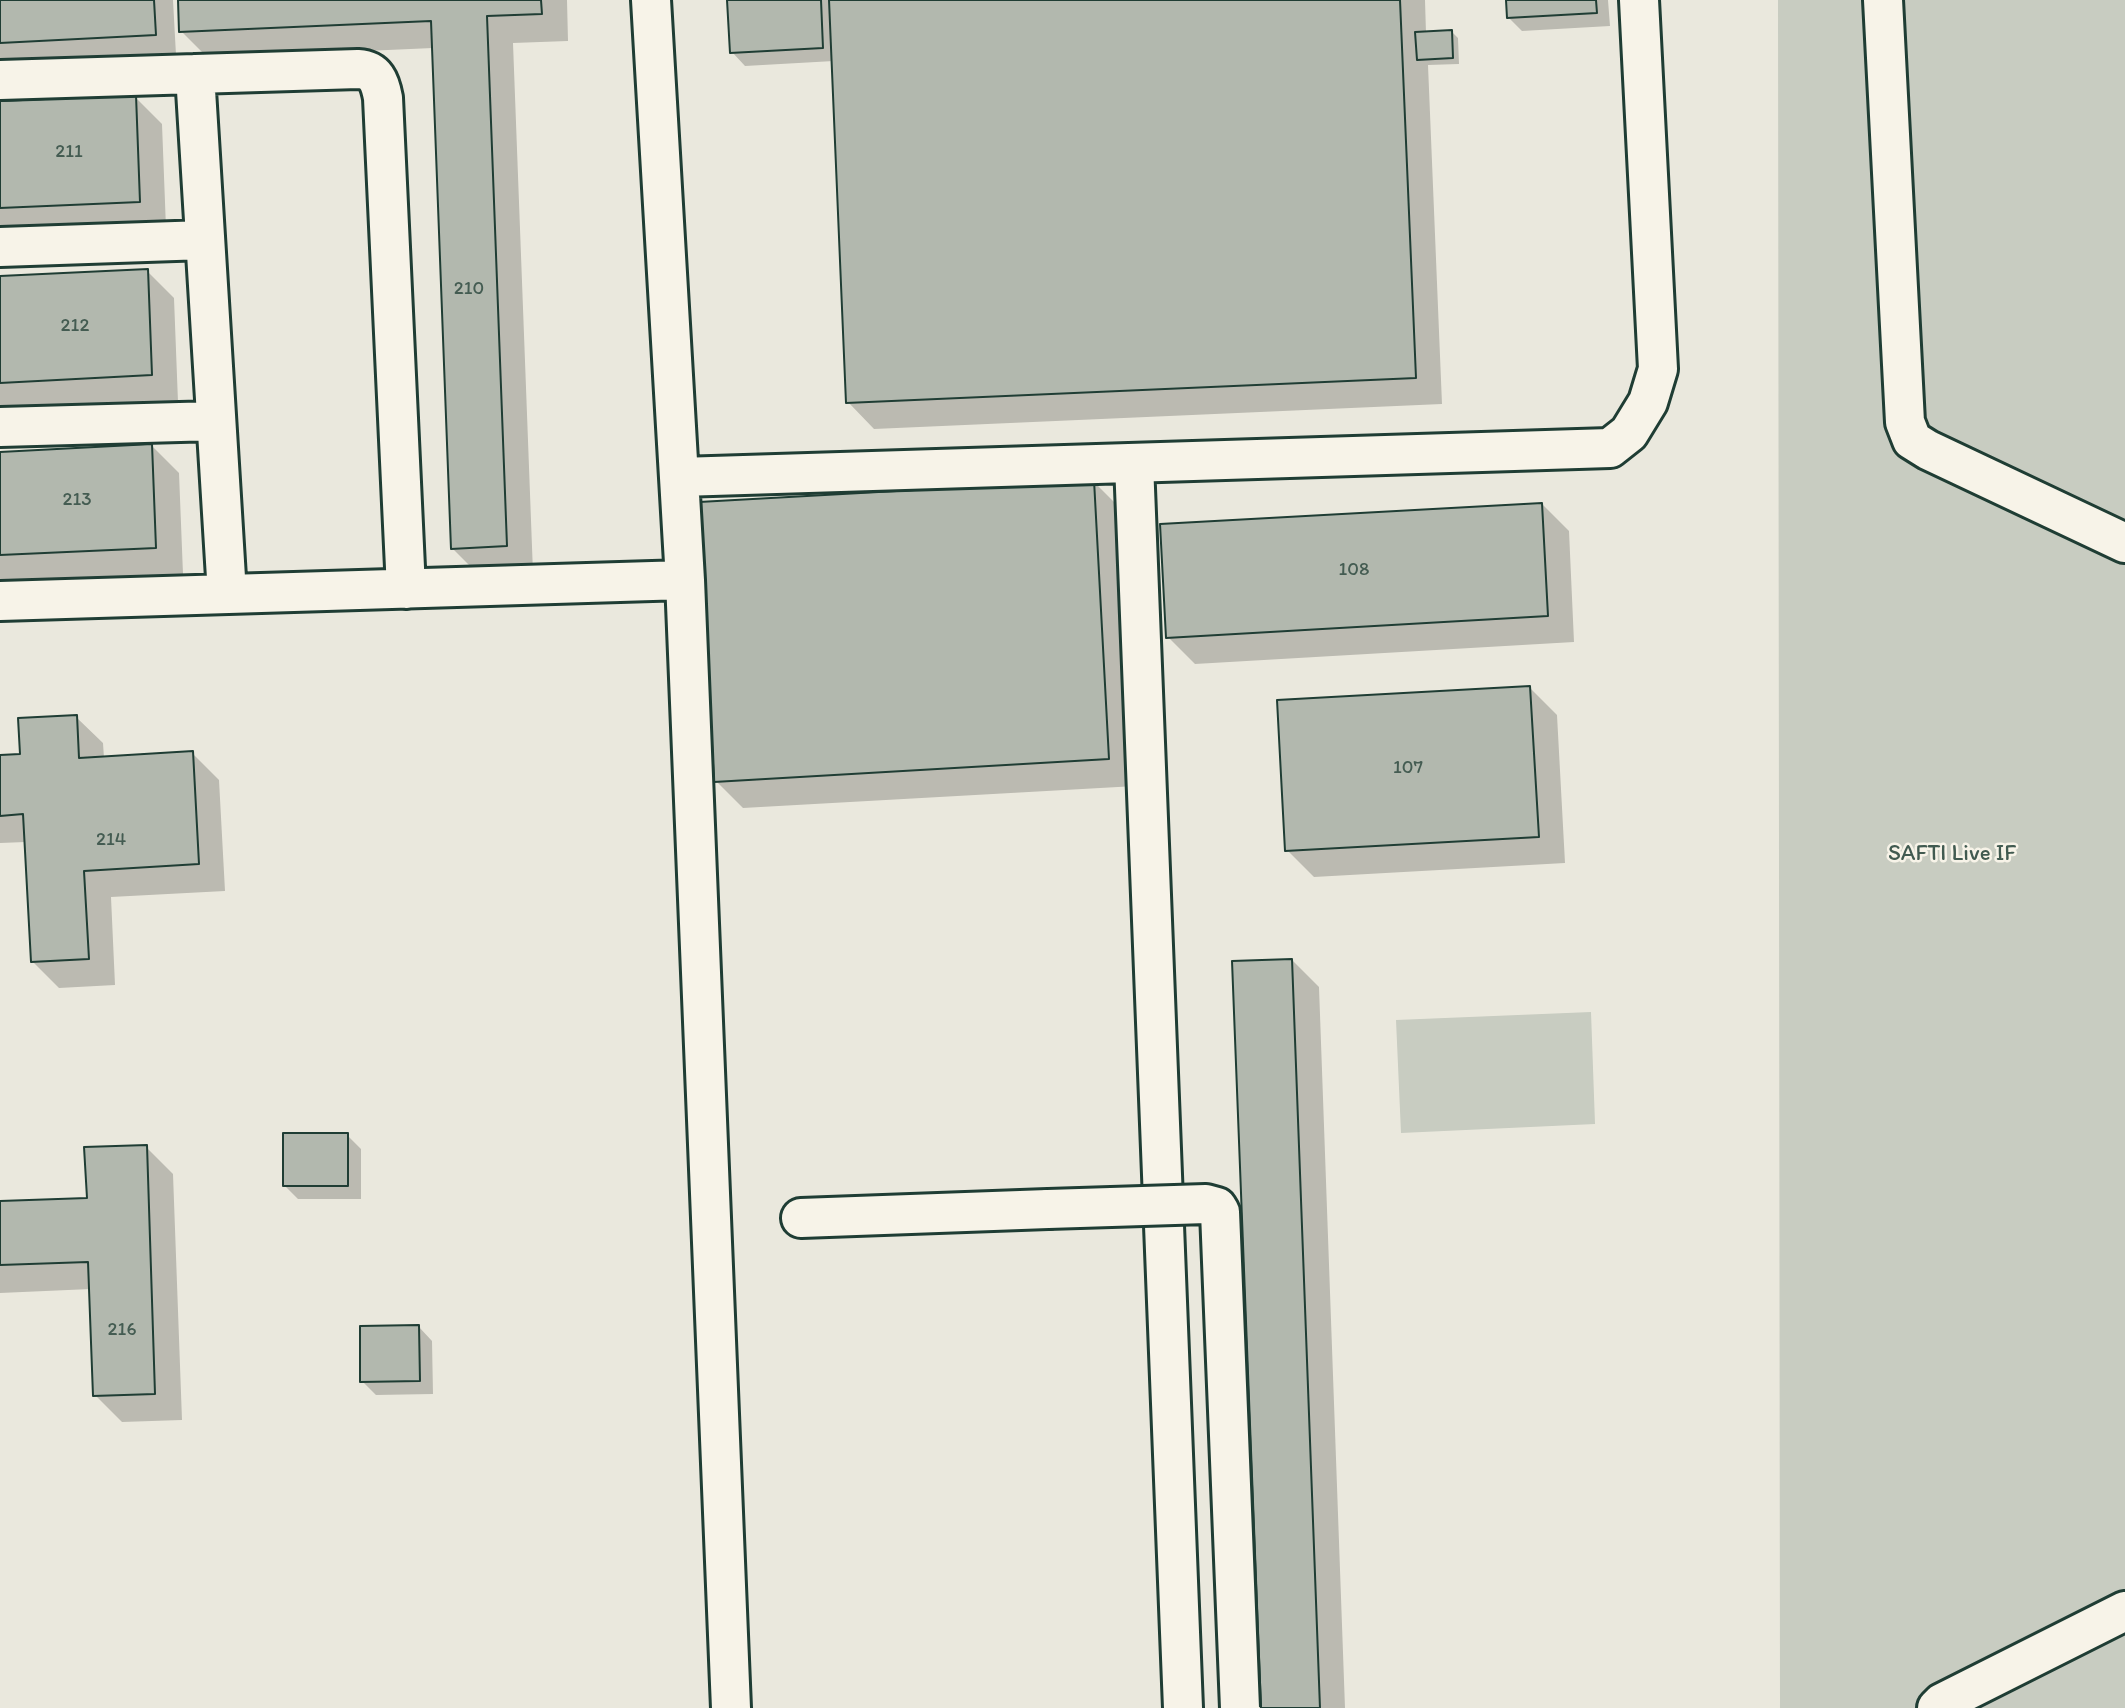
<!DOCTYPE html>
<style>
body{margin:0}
canvas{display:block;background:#eae8dd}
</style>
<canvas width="2125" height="1708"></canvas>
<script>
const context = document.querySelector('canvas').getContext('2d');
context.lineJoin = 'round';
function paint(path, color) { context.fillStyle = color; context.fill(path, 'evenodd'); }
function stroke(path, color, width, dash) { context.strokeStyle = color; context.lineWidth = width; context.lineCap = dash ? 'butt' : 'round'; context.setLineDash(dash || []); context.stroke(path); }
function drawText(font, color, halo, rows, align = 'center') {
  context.font = font + ' Itim,sans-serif'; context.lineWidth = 5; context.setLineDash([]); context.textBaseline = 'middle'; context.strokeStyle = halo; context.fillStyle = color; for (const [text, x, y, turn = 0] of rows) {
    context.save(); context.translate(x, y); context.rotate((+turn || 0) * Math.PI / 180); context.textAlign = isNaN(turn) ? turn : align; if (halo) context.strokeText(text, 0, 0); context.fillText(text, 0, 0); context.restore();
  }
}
const green = new Path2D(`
 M1778,0h347v1708h-345z
 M1591,1012l4,112 -194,9 -5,-113z`);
const shadow = new Path2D(`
 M0,0h173l3,55 -176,9z
 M180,0h387l1,41 -55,2 20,530 -54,2 -27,-27 -19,-500 -225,10 -27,-27z
 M729,0h696l1,33 25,-2 7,7 1,26 -31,1 14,339 -568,25 -26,-27 -14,-341 -89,5 -13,-14z
 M1507,0h101l2,26 -88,5 -14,-14z
 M135,97l27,27 4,104 -166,8v-133z
 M147,271l27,27 4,104 -178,8v-132z
 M152,446l27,27 4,101 -183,9v-130z
 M1094,482l27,27 15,277 -393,22 -27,-27z
 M1542,504l27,27 5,111 -379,22 -27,-27z
 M1530,688l27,27 8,148 -251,14 -27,-27z
 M76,717l27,26 1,15 88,-5 27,27 6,111 -114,6 4,88 -56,3 -27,-27 -6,-119 -26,1v-86l22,-1z
 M1292,960l27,27 26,721h-82z
 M347,1135l14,14v50h-63l-13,-13z
 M146,1147l27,27 9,246 -60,2 -27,-27 -4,-106 -91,4v-90l88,-4z
 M419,1327l13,14 1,53 -57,1 -14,-14z`);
const building = new Path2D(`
 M0,0h154l2,35 -156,8z
 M178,0h363l1,14 -55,2 20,530 -56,3 -20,-528 -252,11z
 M727,0h94l2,48 -93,5z
 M829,0h571l16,378 -570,25z
 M1506,0h90l1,13 -90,5z
 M1452,30l1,28 -36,2 -2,-28z
 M136,95l4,107 -140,6v-107z
 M148,269l4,106 -152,8v-107z
 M152,444l4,104 -156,7v-103z
 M1094,480l15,279 -395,23 -15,-280z
 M1542,503l6,113 -382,22 -6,-114z
 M1530,686l9,151 -254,14 -8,-151z
 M77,715l2,43 114,-7 6,113 -115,7 5,88 -58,3 -8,-148 -23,2v-61l20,-1 -2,-36z
 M1292,959l28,749h-59l-29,-747z
 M283,1133h65v53h-65z
 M147,1145l8,249 -62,2 -5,-134 -88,3v-64l87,-3 -3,-51z
 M419,1325l1,56 -60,1v-56z`);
const minor = new Path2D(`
 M651,0l34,580 46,1128
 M1883,0l22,422 7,18 16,10 197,93
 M195,74l32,520
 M0,80l358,-11c18,1 22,13 25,29l23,491
 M0,247l205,-7
 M0,427l216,-6
 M1134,463l49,1245
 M680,477l930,-29 19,-15 19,-31 10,-33 -19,-369
 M0,601l685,-21
 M801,1218l247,-9
 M1937,1708l5,-5 183,-92`);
const minorBridge = new Path2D(`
 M1048,1209l158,-5 11,3 3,5 20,496`);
const numberNames = [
 ["211",69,152],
 ["210",469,289],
 ["212",75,326],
 ["213",77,500],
 ["108",1354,570],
 ["107",1408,768],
 ["214",111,840],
 ["216",122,1330]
];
const parkNames = [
 ["SAFTI Live IF",1952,854]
];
paint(green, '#c8ccc1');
paint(shadow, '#0003');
paint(building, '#b2b8ae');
stroke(building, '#1f3d34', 2);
stroke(minor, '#1f3d34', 44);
stroke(minor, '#f7f3e8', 38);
stroke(minorBridge, '#1f3d34', 44, []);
stroke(minorBridge, '#f7f3e8', 38);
drawText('19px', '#445c52', null, numberNames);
drawText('23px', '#415a50', '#f7f3e8', parkNames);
</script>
